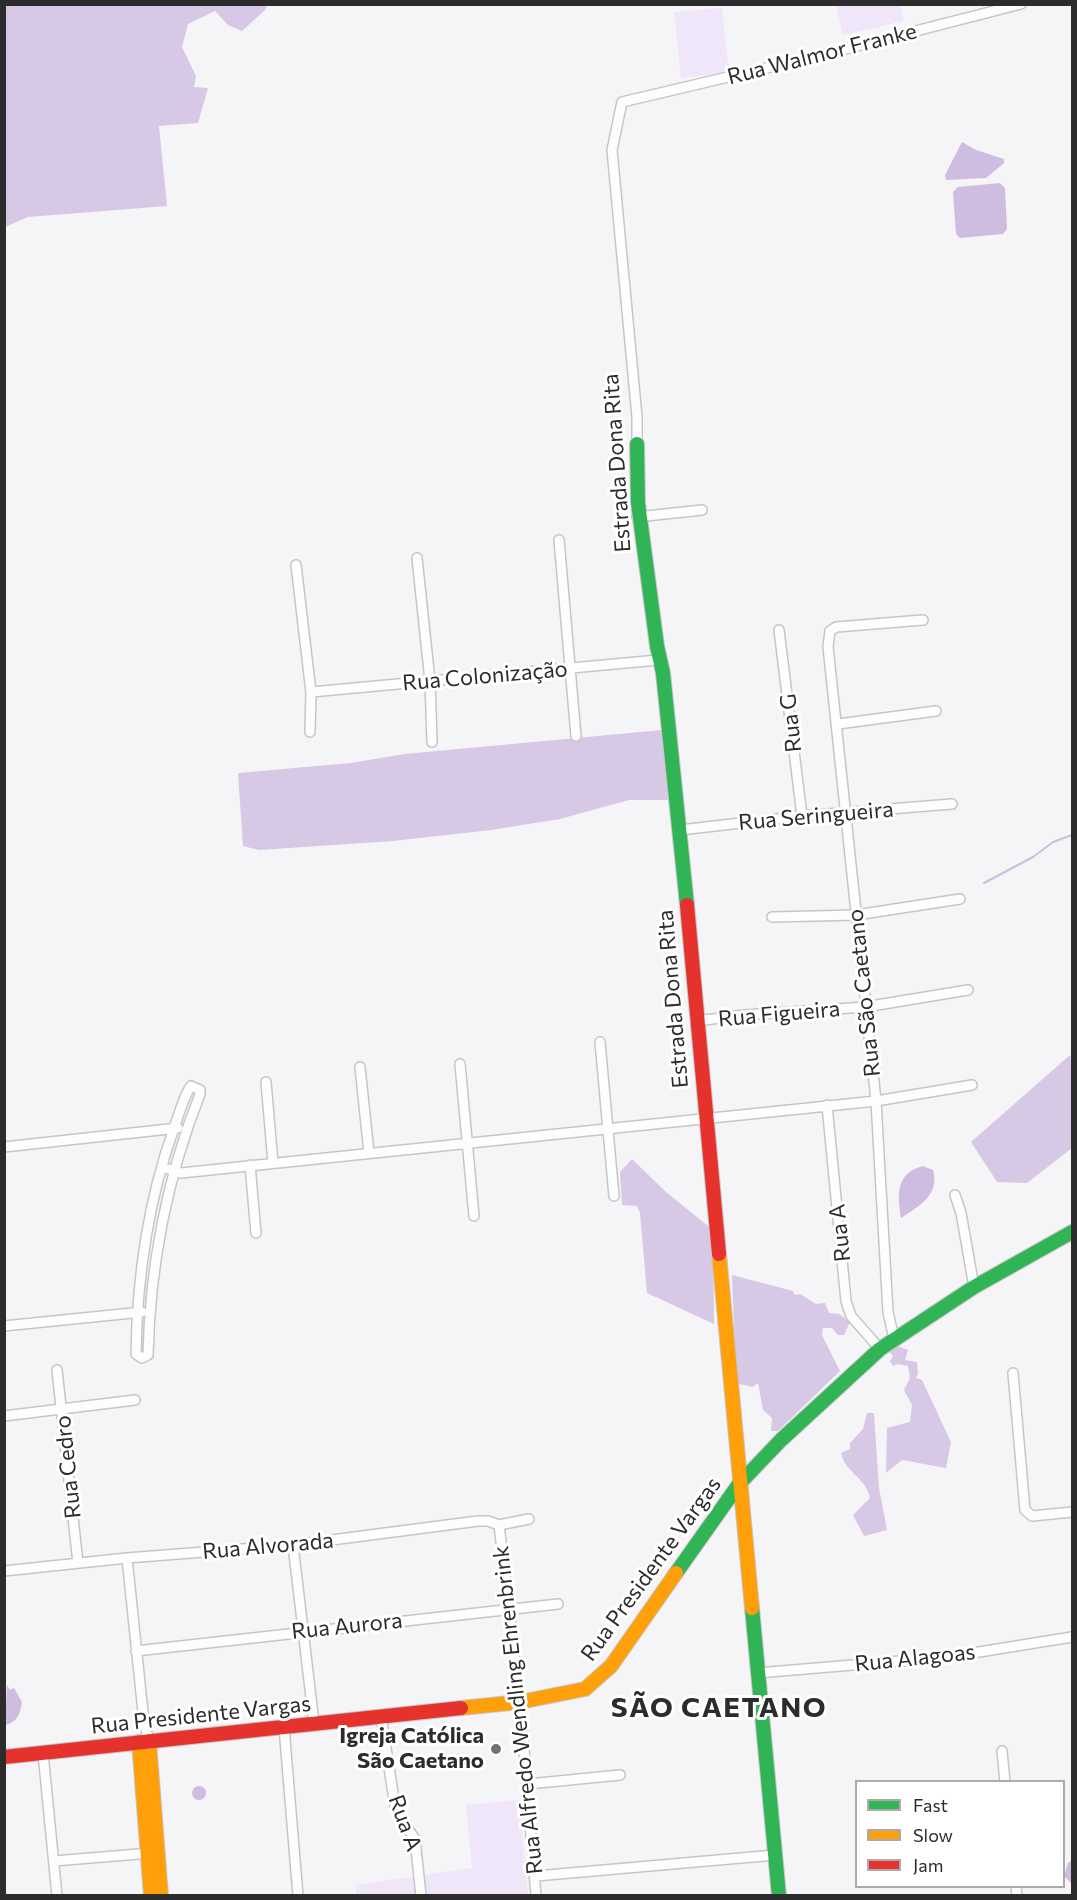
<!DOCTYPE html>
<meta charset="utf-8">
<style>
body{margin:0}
#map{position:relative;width:1077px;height:1900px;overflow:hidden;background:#f5f4f6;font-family:Commissioner,sans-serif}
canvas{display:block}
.frame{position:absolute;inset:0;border:6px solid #2d2c2d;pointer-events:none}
.legend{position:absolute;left:855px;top:1780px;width:210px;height:108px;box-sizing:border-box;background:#fff;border:2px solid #ababab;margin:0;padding:8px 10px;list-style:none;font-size:18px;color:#2d2c2d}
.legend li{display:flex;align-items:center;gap:12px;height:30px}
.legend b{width:30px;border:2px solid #ababab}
</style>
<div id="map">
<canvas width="1077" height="1900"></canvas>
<div class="frame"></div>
<ul class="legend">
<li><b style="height:8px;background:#30b455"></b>Fast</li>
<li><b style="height:8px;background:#ff9f0a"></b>Slow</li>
<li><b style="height:8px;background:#e5322d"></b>Jam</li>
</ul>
</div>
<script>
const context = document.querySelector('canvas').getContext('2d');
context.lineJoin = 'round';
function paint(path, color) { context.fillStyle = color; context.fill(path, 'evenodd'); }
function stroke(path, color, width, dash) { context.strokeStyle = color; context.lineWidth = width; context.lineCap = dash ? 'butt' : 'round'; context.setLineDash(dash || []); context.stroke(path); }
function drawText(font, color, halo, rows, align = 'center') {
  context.font = font + ' Commissioner,sans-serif'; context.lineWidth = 6; context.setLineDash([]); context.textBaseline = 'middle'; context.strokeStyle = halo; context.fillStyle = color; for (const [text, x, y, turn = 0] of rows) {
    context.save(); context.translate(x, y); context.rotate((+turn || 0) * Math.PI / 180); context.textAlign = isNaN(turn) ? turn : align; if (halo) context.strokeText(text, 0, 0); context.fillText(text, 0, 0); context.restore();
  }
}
const green = new Path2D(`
 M836,5h64l4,16 -61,14z
 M722,8l7,65 -48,5 -7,-66z
 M519,1800l9,95h-172v-10l116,-17 -6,-63z`);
const forest = new Path2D(`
 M5,4h262v1l-2,5 -23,21 -14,-6 -13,-14 -27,13 -6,23 14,29 -2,11 14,1 -10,35 -39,3 8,80 -139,11 -23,10z
 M662,730l6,70h-39l-69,19 -69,11 -98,11 -134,9 -16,-4 -5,-73 113,-10 54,-9z
 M1070,1055l2,9v84l-45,35 -30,-1 -26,-40z
 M632,1159l34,33 47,38 1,94 -67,-31 -7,-80 -3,-7 -15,-1 -2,-33z
 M732,1275l61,16 2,4 5,-1 16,10 9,-1 4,10 10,1 11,8 -6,13h-6l-6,-7h-9l-1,7 18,36 -62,60h-7l1,-13 -9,-8 -5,-27 -5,4 -14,-3 -3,-4z
 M898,1346l10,4 -3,10 12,2 1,11 -2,5 6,2 29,62 -5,26 -44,-8 -16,13 1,-45 23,-6 2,-17 -8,-15 6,-12 -2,-12 -10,-2 -5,2 -3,-5 3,-5 -3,-4z
 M867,1413h7l5,75 8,42 -23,6 -11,-21 17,-17c-3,-19 -26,-27 -29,-45l9,-4v-6l13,-14z`);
const water = new Path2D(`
 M962,142l14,8 28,9v4l-18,15 -40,2 -1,-5z
 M1000,183l5,5 2,41 -4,5 -43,4 -4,-4 -3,-42 5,-5z
 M923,1166l10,4c7,25 -14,36 -32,48 -4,-24 -5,-45 22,-52z
 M7,1685l3,5 4,-2 8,14c-2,12 -4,20 -17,23z
 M192 1793a7 7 0 1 1 14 0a7 7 0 1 1-14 0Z
 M1072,1860v24l-8,-8 4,-13z`);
const stream = new Path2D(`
 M984,883l49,-26 20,-15 19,-7`);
const street = new Path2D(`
 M637,444v-27l-25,-267 10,-48 208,-49 191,-49
 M637,517l65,-7
 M559,540l17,196
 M417,558l13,123 2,61
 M296,565l15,127 -1,40
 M779,630l23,186
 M311,692l347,-32
 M838,724l98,-13
 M680,830l122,-14 150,-12
 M772,917l84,-2 104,-16
 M696,1021l49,-6 120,-8 103,-17
 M600,1042l14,154
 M460,1064l14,152
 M360,1067l9,86
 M266,1082l7,81
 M191,1086l9,4v4c-33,84 -50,170 -52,261l-6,3 -6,-4c1,-77 12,-153 38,-226 5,-13 9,-31 17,-42z
 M827,1105l19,196 5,15 29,33
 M4,1147l174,-19
 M250,1165l6,68
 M162,1167l19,6 695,-72 96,-16
 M955,1195l6,18 13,74
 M4,1326l138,-14
 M894,1339l-6,-27 -12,-211 -48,-454 2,-16 6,-4 87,-7
 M57,1370l21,193
 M1013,1373l12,137 7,6 40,-4
 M4,1416l131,-16
 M499,1525l21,177 16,194
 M293,1545l21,178
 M127,1558l17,164 5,19
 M4,1571l123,-13 166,-13 185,-24h10l11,4 30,-6
 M136,1651l422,-47
 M757,1673l191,-16 124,-20
 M381,1716l14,90 6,13 14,20 6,57
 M284,1727l14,169
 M1002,1751l3,31
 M43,1753l14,143
 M528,1784l92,-9
 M54,1861l97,-8
 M536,1876l239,-21
 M1016,1886l1,10`);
const fast = new Path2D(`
 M637,444l1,59 19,143 6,27 24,232
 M676,1573l63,-89 42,-44 99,-91 94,-62 98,-55
 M752,1608l27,288`);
const slow = new Path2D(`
 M719,1254l33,354
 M461,1708l59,-6 65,-13 26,-23 65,-93
 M149,1741l12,155
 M139,1742l12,154`);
const jam = new Path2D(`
 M687,905l32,349
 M4,1757l457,-49`);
const markers = [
 [496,1749,6,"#737273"]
];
const streetNames = [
 ["Rua Walmor Franke",822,54,-14],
 ["Estrada Dona Rita",617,463,-94],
 ["Rua Colonização",485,676,-5],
 ["Rua G",791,723,-96],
 ["Rua Seringueira",816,816,-5],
 ["Rua São Caetano",864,993,-96],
 ["Estrada Dona Rita",673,999,-95],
 ["Rua Figueira",779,1014,-5],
 ["Rua A",840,1233,-96],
 ["Rua Cedro",68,1467,-96],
 ["Rua Alvorada",268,1546,-5],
 ["Rua Presidente Vargas",651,1569,-54],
 ["Rua Aurora",347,1626,-6],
 ["Rua Alagoas",915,1658,-6],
 ["Rua Alfredo Wendling Ehrenbrink",518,1710,-96],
 ["Rua Presidente Vargas",201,1715,-6],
 ["Rua A",405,1823,70]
];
const poiNames = [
 ["Igreja Católica",484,1736],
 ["São Caetano",484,1761]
];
const districtNames = [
 ["SÃO CAETANO",719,1708]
];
paint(green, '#f0e6fa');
paint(forest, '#d7c8e5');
paint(water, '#cfbde1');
stroke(stream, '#cfbde1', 2);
stroke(street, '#c6c5c7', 12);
stroke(fast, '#c6c5c7', 16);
stroke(slow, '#c6c5c7', 16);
stroke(jam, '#c6c5c7', 16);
stroke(street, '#fefdfe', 9);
stroke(fast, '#30b455', 14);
stroke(slow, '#ff9f0a', 14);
stroke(jam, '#e5322d', 14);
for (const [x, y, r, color] of markers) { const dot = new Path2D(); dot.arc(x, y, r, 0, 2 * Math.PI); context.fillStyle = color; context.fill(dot); stroke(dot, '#fff', 2); }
drawText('22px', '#2d2c2d', '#fff', streetNames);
drawText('bold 22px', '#2d2c2d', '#fff', poiNames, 'right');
context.letterSpacing = '1.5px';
drawText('bold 28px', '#2d2c2d', '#fff', districtNames);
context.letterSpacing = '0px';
</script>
